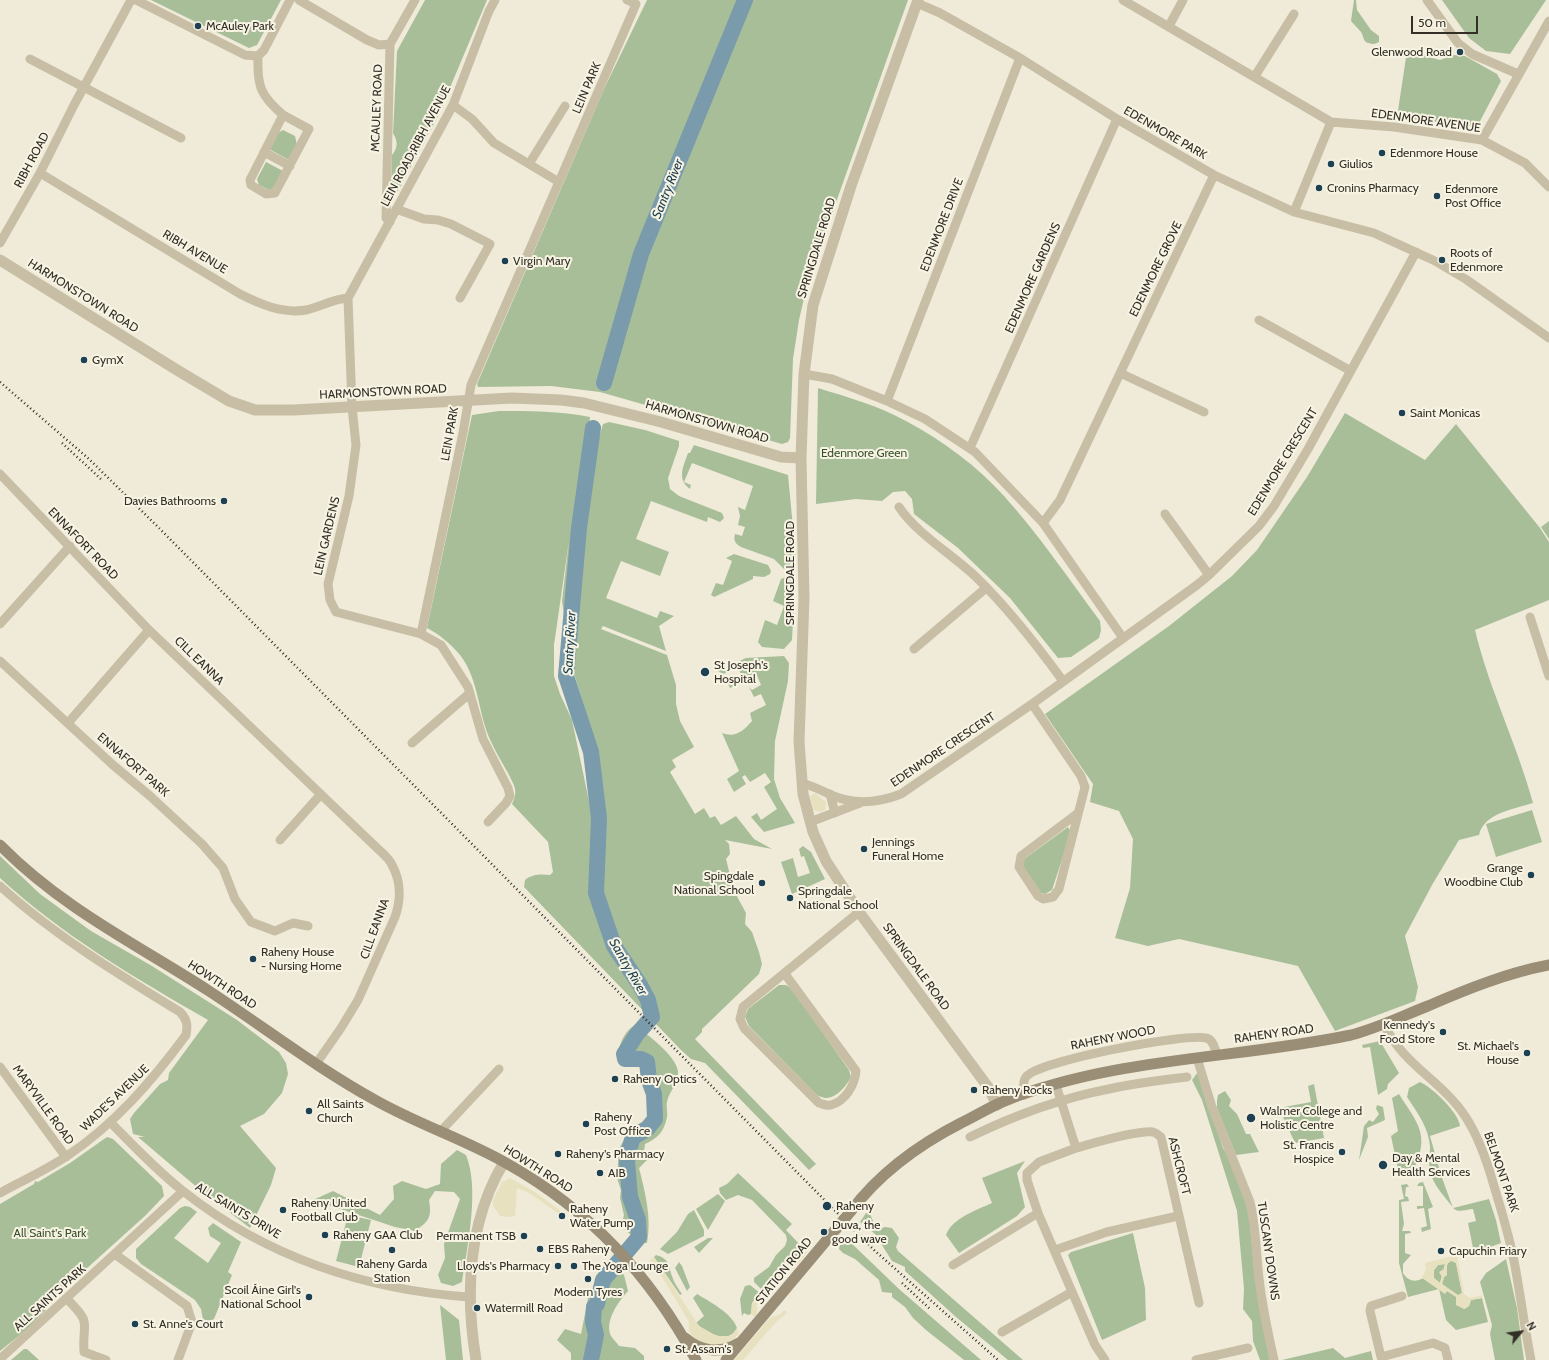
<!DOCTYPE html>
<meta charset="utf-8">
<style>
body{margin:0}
#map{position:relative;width:1549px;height:1360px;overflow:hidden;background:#f0ebd9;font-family:Cabin,sans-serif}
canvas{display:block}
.north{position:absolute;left:1501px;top:1312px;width:40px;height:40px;-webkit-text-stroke:3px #f8f4e4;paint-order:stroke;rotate:61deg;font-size:11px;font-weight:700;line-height:16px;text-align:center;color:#332e26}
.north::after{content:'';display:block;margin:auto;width:14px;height:18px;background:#332e26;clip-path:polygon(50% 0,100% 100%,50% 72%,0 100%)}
.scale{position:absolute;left:1411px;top:16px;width:67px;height:18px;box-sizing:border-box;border:2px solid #332e26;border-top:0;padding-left:5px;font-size:12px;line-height:14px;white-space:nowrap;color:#332e26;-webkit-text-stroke:3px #f8f4e4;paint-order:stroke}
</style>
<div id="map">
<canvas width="1549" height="1360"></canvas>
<div class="north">N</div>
<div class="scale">50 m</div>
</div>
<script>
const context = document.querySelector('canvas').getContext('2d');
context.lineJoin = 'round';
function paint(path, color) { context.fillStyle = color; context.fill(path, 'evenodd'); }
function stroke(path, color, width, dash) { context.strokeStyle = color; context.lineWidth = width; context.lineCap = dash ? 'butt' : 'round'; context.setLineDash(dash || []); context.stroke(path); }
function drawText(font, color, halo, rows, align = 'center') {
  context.font = font + ' Cabin,sans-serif'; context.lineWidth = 4; context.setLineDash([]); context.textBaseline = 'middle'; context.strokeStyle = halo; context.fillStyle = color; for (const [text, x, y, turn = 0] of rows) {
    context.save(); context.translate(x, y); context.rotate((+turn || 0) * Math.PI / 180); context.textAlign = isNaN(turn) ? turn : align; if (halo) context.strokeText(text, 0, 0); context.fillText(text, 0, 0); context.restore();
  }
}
const green = new Path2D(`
 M151,0h130l-24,45 -8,3z
 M425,0h62l-49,116 -47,88 1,-49c6,-8 6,-13 1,-22l4,-82z
 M647,0h261l-100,281 -9,39 -6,39 -3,79 -2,4 -6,2 -182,-52 -49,-6 -73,1 -1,-3 127,-295z
 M1354,0h2l1,10 14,20 8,6v6l-5,2c-12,-1 -9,-5 -13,-12 -3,-4 -7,-7 -10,-11z
 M1442,0h104l-36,54 -24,-3 -17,-13z
 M1407,51l33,9 13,-5 12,1 32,18 4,7 -24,46 -80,-10z
 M283,130l12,6 2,9 -8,15 -20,-11 7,-15z
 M266,162l17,9 -9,17 -5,2 -10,-5 -2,-6z
 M818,388c29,9 61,18 88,33 36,19 71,45 98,75 35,39 65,83 96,125l1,9 -2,8 -28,19 -13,1 -48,-60 -52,-50 -44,-34 -2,-15 -7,-8 -12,1 -11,9 -26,-2 -40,5z
 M499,411c31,0 61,0 91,6l-6,74 19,-67 6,-2 36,8 34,11v5l-11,32 2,11 9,7 43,17 2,5 -4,4 -12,-5 -1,5 -56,-21 -15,38 33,13 -9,24 -39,-15 -15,37 51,20 3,-7 14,5 -15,10 7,25 -63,-25 -2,3 66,26 9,30v19l4,17 14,26 -22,13 4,7 -6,5 25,42 9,-6 6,10 5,-2 6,9 15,-9 18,23 18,10 -47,-9 4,4 1,10 -4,5 8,32 12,22 -1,11 7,8 7,20 3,12 -3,10 -57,55v3l-7,7 121,125 -7,6 -104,-107 -14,-4 -10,-9 -157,-163 1,-7c7,-6 16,-6 25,-5l3,-3 -5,-30 -36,-38c7,-14 2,-18 -4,-31 -9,-16 -19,-32 -24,-50 -6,-22 -9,-49 -24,-68 -9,-11 -21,-21 -33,-27l45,-213zM569,541l-7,60 10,66 26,85 1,31 5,27 -14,-4 -18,-86 -12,-26 -6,-18v-31z
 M1345,413l80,47 31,-36 84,104 9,14v58l-74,30c14,59 42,114 58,173 -19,6 -49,10 -54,32l-20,5 -27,45 -27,51 13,51 -3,14 -80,30 -37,-65 -119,-27 -31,7 -33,-8 15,-50 3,-49 -14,-28 -29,-9 3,-18 -48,-70 124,-88 63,-50 25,-26 50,-73z
 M694,445l94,30 8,84 -4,11 -8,-1 -10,-10 -33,-12c-5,-3 -8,-6 -6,-13l7,2 3,-9 -7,-2 2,-9 -2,-9 7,3 8,-24 -61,-23 -8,19 7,3 -1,4c-14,-10 -6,-24 -2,-36h2z
 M1549,521v18l-8,-12z
 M734,554l34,11 3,6 -1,3 -6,3 -11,-1v3l-39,18 -3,-2 5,-12 7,2 9,-24 -6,-3z
 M786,577l9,3 -3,60 -8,9 -22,-2 -4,-5 7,-22 12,5 7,-19 -11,-5 8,-22z
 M784,656l5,7 -1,18 -13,60 -1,38 6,19 15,25 -31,9 -13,-15 6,-4 4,7 16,-11 -13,-22 7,-5 -6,-9 -15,9 -5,-7 -3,2 4,7 -12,8 -7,-13 12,-8 -17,-38c14,5 21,-2 30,-12l-2,-8 16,-8 -5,-11 -7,3 -5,-10 3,3 9,-5 -5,-12 -10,5 3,6 -3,-3 -16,7 -2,-4 14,-7 -4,-10 -15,7 -5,-3 28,-13z
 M1532,810l10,32 -46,15 -10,-33z
 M1068,827l3,5 -19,58 -7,4 -4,-1 -18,-27v-6z
 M803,846l8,6 14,27 -33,15 -11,-32 12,-4 5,19 12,-4 -6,-17 -3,1 -2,-8z
 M0,856l40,38 51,37 61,35 85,54 42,32 7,11 2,11 -6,19 -18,21 -24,12 36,42 -5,17 -21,43 -51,-39 -61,-52h7l-12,-3 -3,-15 4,-6 26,-29 8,-4 1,-7 39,-53c-73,-42 -146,-85 -208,-142z
 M779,985h7l6,4 57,81 2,7c-4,8 -14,21 -25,21 -2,0 -7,-2 -9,-3l-68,-69 -4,-9 3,-8z
 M634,1026c12,6 42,30 44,45 1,12 -9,20 -11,31 -1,5 1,11 0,15 -3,15 -9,21 -22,27l-1,7 6,6 -11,11c6,24 13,50 8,75h-7l-19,-17 3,-11 -4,-17 1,-8 -4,-12 2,-29 10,-19 16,-10 12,-20 -6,-18v-11l-7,-8c-6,-1 -12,1 -19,-3 -13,-7 0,-30 9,-34z
 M1380,1041l19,32 -11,11 -1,5 -9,6 -8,-48 -7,1 -1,-3z
 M1198,1072l25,76 9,14 17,51 6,66 17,81h-12l-7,-19 -1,-20 -9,-12 1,-20 -7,-78 -35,-111 -10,-20z
 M1420,1082c12,5 39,31 40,44l-30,10 11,39 12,33 36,-9 7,21 5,23 -27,10 -6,-30 8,-2 -3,-12c-6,0 -13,4 -19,0 -8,-11 -19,-22 -23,-34 -3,-9 -1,-18 -1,-28 -1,-19 -13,-35 -23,-50l2,-9z
 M1314,1084l10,54 -29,5 -16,-35 32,-6 -3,-16z
 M1225,1091l6,9 -2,6 8,8 9,20h4l9,18 -23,3 -19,-47v-8l1,-5z
 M1399,1094c19,30 31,40 15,75l-15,5 -8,-38 7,-5 -6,-33z
 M1377,1105l6,2 2,13 -18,8 1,9 -9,23 5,-34 5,-6 4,2 6,-8 -3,-5z
 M107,1137l6,2 49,47 2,10 -18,19 -102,92 2,3 -20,20 -26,21v-147l34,-20 1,-3 3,1 32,-19z
 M457,1150l9,5c14,34 1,92 -4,127l-9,4 -12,-3 -3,-8 7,-17 -1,-14 16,-45 -6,-7 -19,-1 -6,9c3,18 0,21 -14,31l-20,-4 -82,-27 20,-9 47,24 14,-16 -1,-13 9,-5 24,8 14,-5 1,-20z
 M1025,1161l-8,12 8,34 -8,9 -58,37 -13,-18c6,-17 31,-25 46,-32l-10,-25z
 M738,1173l54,51 -6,6 18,19 -8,11 -10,1 -24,29 -8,-8v-4l15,-11 7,-12 9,-9 2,-6 -1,-5 -34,-35 -14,-5 -12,5 -6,-7 -1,-5 8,-4z
 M1423,1182l10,25 -5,2 3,20 -9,3 -1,-4 6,-2 -3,-18 -7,1v-3h6v-20h-6l2,-3z
 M1407,1184l2,3h-3l-1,9 3,1 1,4 -8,1 3,22 -2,7h8l1,2 -6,1v19l6,2 -8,9v9c5,8 12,10 20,5l22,15 2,-2 10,6 7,12 5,-3 2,-6 11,-2 6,24 -32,8 -10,-10 -7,-31 -31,8 -9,-34v-63l5,-1 -3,-14z
 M718,1194l7,7 -17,29 -12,-21z
 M185,1206l5,1 7,5 -23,26 34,25 13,-20 -11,-7 -2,-8 5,-5 28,19 -13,30 4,3 -18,44 -7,3 -4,-2 -2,-11 -6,-9 -54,-36 -5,-6v-9l44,-41z
 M694,1210l10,20v6l-36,18 -8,-5 17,-17 11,-18z
 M866,1213l4,1 7,16 8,-3 7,1 7,10 -3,9 2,4 125,109h-15l-52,-43 -51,-46v-4l-13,-6 -17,-27 -15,-12z
 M348,1215l23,5 -12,47 -23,-6z
 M1133,1233l12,55 1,32 -44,20 -34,-85 3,-3z
 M708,1238h5l-14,15 -5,-6z
 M847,1239l52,50 82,71h-17l-38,-30 -13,-12 -8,-11 -13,-10v-4l-10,-1 -3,-12 -24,-21 -12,-6 -4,-4 1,-6z
 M656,1255c14,4 12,10 16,21 2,7 6,12 10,18l-2,1 -26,-38z
 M1506,1259l11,49 7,52h-29l-5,-26 2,-9 -12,-43 6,-9z
 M1449,1261h4l3,2 6,30 -4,3 -16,-12 2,-7 3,-2 -2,-5z
 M612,1262l12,13 4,16c-9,10 -24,30 -17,45 2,3 6,7 8,10l16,2 9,8v4h-73v-7l-14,-13 8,-11 16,5 8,-41 6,-5 5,-15 8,-10z
 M679,1262l3,4 8,21 -3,4 -12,-23z
 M1445,1264l-5,19 -6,-5v-8l4,-5z
 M750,1285l10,8 -8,10 -1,11 -3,1 -4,-2 -2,3 -2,-17 5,-13z
 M697,1294c13,8 35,19 40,34 -8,17 -31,5 -41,-5l8,-7 -11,-18z
 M440,1305l19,15 4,40h-17z
 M1333,1348l12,10 26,-7 2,9h-91z
 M24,1349h3l12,11h-28z`);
const plaza = new Path2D(`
 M815,793l11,9 -1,8 -4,2 -8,-2 -3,-14z
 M510,1178l25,14 26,19 -2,3 -30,-21 -12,-5 -2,28 -6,1 -9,-1 -7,-10v-6l9,-18z
 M804,1249l3,3 -9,12 -9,2 -32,38v10l-2,3 -4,-3 1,-11 34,-42 10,-1z
 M1457,1255l7,39 6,4 12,-3v3l-11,2 -2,6 -5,3 -8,-4v-8l-9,-6 -2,3 -23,-16 4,-9 -1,-6zM1451,1261l5,2 6,30 -4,2 -16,-11 2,-7 3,-2v-11zM1445,1264l-1,5 -5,3 3,5 -2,6 -6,-5v-8l4,-5z
 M654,1257l45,69 18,10h14l6,-8 2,6 -10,9 -20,4 -15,-9 -5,-7v-9l-27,-45 -5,-7 -8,2 -5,-6z
 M784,1310l3,2 -3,4 -7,5 -34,39h-9l36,-42 11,-4z`);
const river = new Path2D(`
 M604,383l37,-129 104,-254
 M591,1360l5,-25 -3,-13 1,-15 3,-3 6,-24 36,-43 -1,-17 -8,-23 -3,-36 2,-11 4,-13 14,-8 8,-10 -1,-25 -5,-14 -2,-18 -6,-3h-16l-1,-5 13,-20 15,-17 -4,-17 -8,-15 -26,-39 -18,-53 3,-75 -8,-66 -25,-76 13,-148 14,-100`);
const minor = new Path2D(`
 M136,0l109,55 13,1 6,-6 26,-50
 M299,0l68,40 12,5 11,-1
 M1123,0l208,122 63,5 88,13 43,23 24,24
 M1427,0l31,43 14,11 46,20
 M917,3l23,10 80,45 97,61 97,56 80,37 80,21 61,28 32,19 82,58
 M1169,26l14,-26
 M258,56c-1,30 2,39 25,59l-33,65 1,5 15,9 9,-1 34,-64 -26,-14
 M30,59l151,79
 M1255,76l39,-62
 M453,105l19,14 22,24 65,39
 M1482,140l67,-119
 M264,152l26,14
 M529,164l36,-58
 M40,173l200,121c20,10 42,20 66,16 14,-3 27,-11 42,-12
 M396,209l28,10 14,1 13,4 39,20 -30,54
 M1294,212l37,-90
 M390,222l-4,-4 4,-174 25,-44
 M0,243l40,-70 34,-68 57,-105
 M348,298l4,109 4,38 -7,51 -21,88 2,16 6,12 85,22 20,11 27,42 15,52 25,49 2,8 -4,7 -18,19
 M348,298l105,-193 36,-94 6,-11
 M1259,320l92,51
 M1120,373l84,39
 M804,374l28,5 55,22 38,18 50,33 68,71 80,115
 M887,401l133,-343
 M970,448l147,-329
 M0,474l149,156 228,218c5,5 12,10 15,17 9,16 9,35 3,52l-37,83 -17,28 -25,36
 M899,507c18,27 53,47 77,70 33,32 60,67 87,104
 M1165,514l44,61
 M1043,523l17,-23 154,-325
 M1530,617l19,59
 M0,624l70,-78
 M421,634l42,-201 8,-48 165,-381 -9,-4
 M914,649l72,-61
 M0,661l113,104 37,31 52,48 21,24 12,31 16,23 24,9 18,-8 15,3
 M1032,704l49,72 4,11 -26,102 -6,8 -10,2 -5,-3 -19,-29 2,-11 57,-43
 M68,723l81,-93
 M412,743l58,-50
 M802,783c11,3 19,7 29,12 23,10 47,8 70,-1l131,-90 165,-119 12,-10 50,-49 15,-20 34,-57 108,-197
 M830,794l5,19
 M810,822l50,-19
 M280,840l41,-46
 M0,886c54,49 118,88 180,126 7,7 8,13 6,23 -34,46 -71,89 -119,121 -21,14 -45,25 -67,37
 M785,974l71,97c-1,13 -10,30 -25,34 -4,1 -8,-1 -12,-2l-75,-75 -4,-9 3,-12 116,-95
 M1384,1024c18,40 58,57 81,92 14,21 22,45 29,70 7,23 14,46 19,70 7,34 11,69 18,104
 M1197,1058l15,49 38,95c6,25 6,51 9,76 3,28 9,55 15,82
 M0,1067l66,90
 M1056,1085l20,63 -37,14 -12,11v7l11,33 57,132 10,15
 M1024,1095c0,-6 -2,-13 2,-18 11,-16 159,-44 180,-39 7,1 9,11 11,17
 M110,1122c24,24 47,49 73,69 83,66 183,99 286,106
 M440,1132l59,-63
 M970,1137c43,-21 92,-39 139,-48 26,-6 52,-9 78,-12
 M1076,1148c18,-5 61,-18 77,-16 4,1 5,3 8,5l38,166
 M1055,1250l52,-18 71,-16
 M116,1255l71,51 5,16 -14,38
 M953,1265l85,-52
 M1402,1296l-31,10 -1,5 11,46 52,-14 12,5 3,12
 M67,1299c26,26 15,21 17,53l22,8
 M1002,1332l70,-40
 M0,1359l183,-168
 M1196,1360l52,-12`);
const tertiary = new Path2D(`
 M918,0l-67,186 -38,119 -9,69 -3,84 3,140 -5,144 4,52 10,38 13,29 33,51 129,175 9,18
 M0,260l177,110 52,31 26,9h39l218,-12 49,2 23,3 77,19 120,35 20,1
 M476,1360c-11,-67 -8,-138 28,-198`);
const secondary = new Path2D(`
 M0,845c62,63 136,99 209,146 55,36 108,77 166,109 42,24 89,39 131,63 84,47 144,112 190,197
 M851,1211c28,-37 69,-67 110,-88 15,-7 30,-17 46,-23 110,-43 230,-41 344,-65 27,-7 51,-19 77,-29 39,-17 79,-33 121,-41
 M685,1338c16,14 36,16 54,5
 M726,1360l110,-131`);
const rail = new Path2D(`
 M0,382l89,77 71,70 714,721 124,110
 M62,443l40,37
 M902,1283l28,26`);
const secondaryBridge = new Path2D(`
 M836,1229l15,-18`);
const markers = [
 [198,26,4,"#1e4053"],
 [1460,52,4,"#1e4053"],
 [1382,153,4,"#1e4053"],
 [1331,164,4,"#1e4053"],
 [1319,188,4,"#1e4053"],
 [1437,196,4,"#1e4053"],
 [1442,260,4,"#1e4053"],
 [505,261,4,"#1e4053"],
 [84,360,4,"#1e4053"],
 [1402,413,4,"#1e4053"],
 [224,501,4,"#1e4053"],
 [705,672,5,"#1e4053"],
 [864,849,4,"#1e4053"],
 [1531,875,4,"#1e4053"],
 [762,883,4,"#1e4053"],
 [790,898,4,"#1e4053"],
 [253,959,4,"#1e4053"],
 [1443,1032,4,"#1e4053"],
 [1527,1053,4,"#1e4053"],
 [615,1079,4,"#1e4053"],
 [974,1090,4,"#1e4053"],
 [309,1111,4,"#1e4053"],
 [1251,1118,5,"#1e4053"],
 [586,1124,4,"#1e4053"],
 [1342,1152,4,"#1e4053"],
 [558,1154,4,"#1e4053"],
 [1383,1165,5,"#1e4053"],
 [600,1173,4,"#1e4053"],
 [827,1206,5,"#1e4053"],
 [283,1210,4,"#1e4053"],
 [562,1216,4,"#1e4053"],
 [824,1232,4,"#1e4053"],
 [325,1235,4,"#1e4053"],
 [524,1236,4,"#1e4053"],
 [540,1249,4,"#1e4053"],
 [392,1250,4,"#1e4053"],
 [1441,1251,4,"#1e4053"],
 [558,1266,4,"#1e4053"],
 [574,1266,4,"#1e4053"],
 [588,1279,4,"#1e4053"],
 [309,1297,4,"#1e4053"],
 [477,1308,4,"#1e4053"],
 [135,1324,4,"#1e4053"],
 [667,1349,4,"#1e4053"]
];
const poiNames = [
 ["McAuley Park",206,26],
 ["Glenwood Road",1452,52,"right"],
 ["Edenmore House",1390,153],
 ["Giulios",1339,164],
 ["Cronins Pharmacy",1327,188],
 ["Edenmore",1445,189],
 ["Post Office",1445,203],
 ["Roots of",1450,253],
 ["Edenmore",1450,267],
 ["Virgin Mary",513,261],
 ["GymX",92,360],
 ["Saint Monicas",1410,413],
 ["Davies Bathrooms",216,501,"right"],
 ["St Joseph's",714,665],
 ["Hospital",714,679],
 ["Jennings",872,842],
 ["Funeral Home",872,856],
 ["Grange",1523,868,"right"],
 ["Woodbine Club",1523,882,"right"],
 ["Spingdale",754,876,"right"],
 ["National School",754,890,"right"],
 ["Springdale",798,891],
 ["National School",798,905],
 ["Raheny House",261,952],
 ["- Nursing Home",261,966],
 ["Kennedy's",1435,1025,"right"],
 ["Food Store",1435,1039,"right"],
 ["St. Michael's",1519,1046,"right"],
 ["House",1519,1060,"right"],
 ["Raheny Optics",623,1079],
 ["Raheny Rocks",982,1090],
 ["All Saints",317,1104],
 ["Church",317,1118],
 ["Walmer College and",1260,1111],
 ["Holistic Centre",1260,1125],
 ["Raheny",594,1117],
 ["Post Office",594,1131],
 ["St. Francis",1334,1145,"right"],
 ["Hospice",1334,1159,"right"],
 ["Raheny's Pharmacy",566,1154],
 ["Day & Mental",1392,1158],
 ["Health Services",1392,1172],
 ["AIB",608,1173],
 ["Raheny United",291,1203],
 ["Football Club",291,1217],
 ["Raheny",836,1206],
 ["Raheny",570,1209],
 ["Water Pump",570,1223],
 ["Duva, the",832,1225],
 ["good wave",832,1239],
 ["Raheny GAA Club",333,1235],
 ["Permanent TSB",516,1236,"right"],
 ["EBS Raheny",548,1249],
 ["Capuchin Friary",1449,1251],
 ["Raheny Garda",392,1264,"center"],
 ["Station",392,1278,"center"],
 ["Lloyds's Pharmacy",550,1266,"right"],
 ["The Yoga Lounge",582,1266],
 ["Scoil Áine Girl's",301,1290,"right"],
 ["National School",301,1304,"right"],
 ["Modern Tyres",588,1292,"center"],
 ["Watermill Road",485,1308],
 ["St. Anne's Court",143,1324],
 ["St. Assam's",675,1349]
];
const streetNames = [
 ["LEIN PARK",587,88,-67],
 ["MCAULEY ROAD",377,108,-88],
 ["EDENMORE AVENUE",1426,121,8],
 ["EDENMORE PARK",1165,133,30],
 ["LEIN ROAD;RIBH AVENUE",416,146,-62],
 ["RIBH ROAD",32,160,-62],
 ["EDENMORE DRIVE",942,225,-69],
 ["SPRINGDALE ROAD",817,248,-73],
 ["RIBH AVENUE",195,252,31],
 ["EDENMORE GROVE",1156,269,-64],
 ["EDENMORE GARDENS",1033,278,-66],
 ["HARMONSTOWN ROAD",83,296,32],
 ["HARMONSTOWN ROAD",383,392,-3],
 ["HARMONSTOWN ROAD",707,422,16],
 ["LEIN PARK",450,434,-80],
 ["EDENMORE CRESCENT",1283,462,-59],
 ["LEIN GARDENS",327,536,-77],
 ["ENNAFORT ROAD",83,544,46],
 ["SPRINGDALE ROAD",790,573,-90],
 ["CILL EANNA",199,661,44],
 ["EDENMORE CRESCENT",943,750,-34],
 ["ENNAFORT PARK",133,765,41],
 ["CILL EANNA",375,929,-70],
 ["SPRINGDALE ROAD",916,967,54],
 ["HOWTH ROAD",222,985,33],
 ["RAHENY ROAD",1274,1034,-8],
 ["RAHENY WOOD",1113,1038,-11],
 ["WADE'S AVENUE",115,1098,-44],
 ["MARYVILLE ROAD",43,1105,54],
 ["ASHCROFT",1179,1166,76],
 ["HOWTH ROAD",538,1169,32],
 ["BELMONT PARK",1501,1172,71],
 ["ALL SAINTS DRIVE",238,1211,31],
 ["TUSCANY DOWNS",1268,1251,82],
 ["STATION ROAD",784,1271,-51],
 ["ALL SAINTS PARK",50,1298,-42]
];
const parkNames = [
 ["Edenmore Green",864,453],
 ["All Saint's Park",50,1233]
];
const waterNames = [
 ["Santry River",668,189,-68],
 ["Santry River",570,643,-87],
 ["Santry River",628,967,60]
];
paint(green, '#a8be99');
paint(plaza, '#e7e1c0');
stroke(river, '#799bab', 16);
stroke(minor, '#c7bea5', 9);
stroke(tertiary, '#c7bea5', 11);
stroke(secondary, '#9a8e77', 11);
stroke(rail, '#332e26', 2.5, [1, 3]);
stroke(secondaryBridge, '#9a8e77', 11);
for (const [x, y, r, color] of markers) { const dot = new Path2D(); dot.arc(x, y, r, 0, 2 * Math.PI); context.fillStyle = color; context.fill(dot); stroke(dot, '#f8f4e4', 1.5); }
drawText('12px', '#332e26', '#f8f4e4', poiNames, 'left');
drawText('12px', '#332e26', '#f8f4e4', streetNames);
drawText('12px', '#38502b', '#f8f4e4', parkNames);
drawText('italic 13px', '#1e4053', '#f8f4e4', waterNames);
</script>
